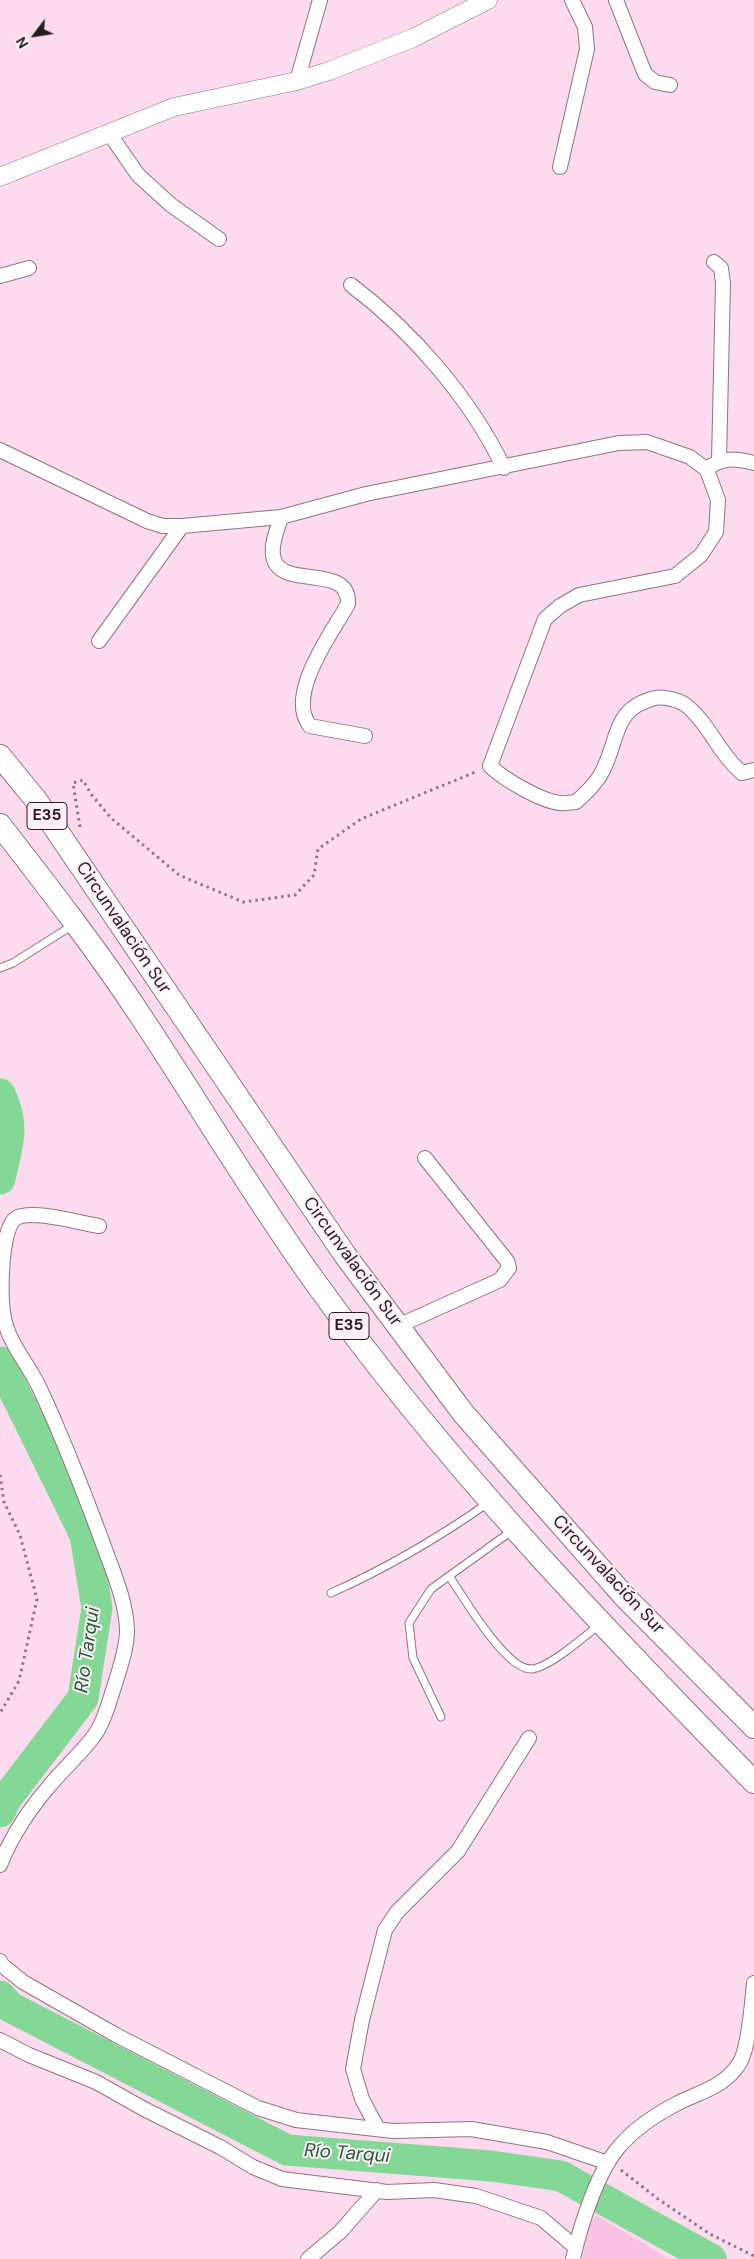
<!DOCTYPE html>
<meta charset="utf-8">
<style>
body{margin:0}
#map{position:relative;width:754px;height:2259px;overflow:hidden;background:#fddbee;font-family:"DM Sans",sans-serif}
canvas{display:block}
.north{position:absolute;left:10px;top:10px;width:50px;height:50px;-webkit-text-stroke:4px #fdeff7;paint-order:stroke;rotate:239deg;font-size:14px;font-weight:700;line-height:20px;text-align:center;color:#281c23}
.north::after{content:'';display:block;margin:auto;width:18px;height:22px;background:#281c23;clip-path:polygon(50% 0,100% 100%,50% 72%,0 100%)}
</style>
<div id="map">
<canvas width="754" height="2259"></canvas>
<div class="north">N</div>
</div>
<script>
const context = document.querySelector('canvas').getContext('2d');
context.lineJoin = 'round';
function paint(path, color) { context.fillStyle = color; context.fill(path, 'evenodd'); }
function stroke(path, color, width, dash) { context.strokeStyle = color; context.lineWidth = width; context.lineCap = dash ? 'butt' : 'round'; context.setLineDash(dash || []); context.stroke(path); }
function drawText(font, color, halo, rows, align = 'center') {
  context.font = font + ' "DM Sans",sans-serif'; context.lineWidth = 4; context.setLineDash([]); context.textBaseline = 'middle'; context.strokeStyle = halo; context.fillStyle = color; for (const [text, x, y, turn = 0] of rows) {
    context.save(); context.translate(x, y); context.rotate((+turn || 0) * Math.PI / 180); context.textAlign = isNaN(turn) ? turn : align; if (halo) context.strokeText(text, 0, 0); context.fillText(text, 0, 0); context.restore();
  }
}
const green = new Path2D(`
 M596,2215l73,44h-86l4,-28z`);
const river = new Path2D(`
 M0,1094c16,33 7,52 0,85
 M0,1362l85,173 12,73 -14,90 -77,101 -6,13
 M0,1996l10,11 277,143 204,16 70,10 150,83`);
const path = new Path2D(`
 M80,827l-7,-44 10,-3 8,14 20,24 68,57 64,27 52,-7 19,-20 4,-26 43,-30 117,-48
 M0,1475l4,27 16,33 17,64 -18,82 -19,32
 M621,2170l37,29 52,35 44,22`);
const service = new Path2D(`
 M0,968l13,-5 60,-38
 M449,1576c14,20 57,95 83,93 18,-2 53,-33 68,-45
 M331,1593c56,-25 107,-55 157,-90
 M441,1717l-28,-59 -4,-35 22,-34 82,-59`);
const minor = new Path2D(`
 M616,0l29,74 10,8 15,3
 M297,81l23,-81
 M109,133l29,42 33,30 48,34
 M560,167l27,-118 -2,-22 -13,-27
 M714,262l7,6 2,15 -4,178
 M0,276l29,-8
 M351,285c62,47 119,113 153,183
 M0,450l147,71 16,5h19l99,-9 85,-23 253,-51 28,-1 43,15 17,13 11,30 -2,32 -15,23 -26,21 -96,19 -19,11 -15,13 -55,147c13,13 51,35 70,37 4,1 11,-1 16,-1 9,-8 19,-17 25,-28 19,-34 10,-65 54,-76 8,-2 25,2 32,8 23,19 32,48 55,67l12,-3
 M711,466c14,-9 27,-7 43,-3
 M281,517c-3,11 -10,26 -8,38 4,37 77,6 75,49 -16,29 -63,91 -38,122l55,10
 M99,641l83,-115
 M398,1326l102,-46 9,-12 -2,-7 -82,-103
 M0,1865c12,-30 30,-57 51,-81 15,-18 32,-32 45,-51 10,-15 14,-35 20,-52 5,-17 11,-34 11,-51 -1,-31 -15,-60 -25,-89 -19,-51 -39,-103 -62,-152 -11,-24 -31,-45 -36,-71 -4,-21 -4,-89 12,-100 17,-9 63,5 83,8
 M0,1961l2,4 21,17 93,53 142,73 38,12 97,11 78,-2 76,13 61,21
 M0,2040l29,15 67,27 48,27 76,38 33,20 29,12 105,13 47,-2 42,6 65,22 34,29
 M378,2129l-16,-30 -9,-30 9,-49 23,-90 12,-18 61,-61 71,-113
 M308,2259l32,-27 37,-42
 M573,2259c7,-32 24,-87 46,-112 15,-18 36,-32 57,-43 23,-12 47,-16 63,-40 10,-15 13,-62 15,-81`);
const tertiary = new Path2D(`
 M0,177l174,-70 123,-26 32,-10 84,-33 75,-38`);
const trunk = new Path2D(`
 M0,756l36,44 309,455 118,158 162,184 129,130
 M0,825c49,63 98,126 142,193 57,86 111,177 171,261 130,182 285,343 441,503`);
const shields = [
 [47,816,40],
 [349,1326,40]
];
const shieldNames = [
 ["E35",47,816],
 ["E35",349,1326]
];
const streetNames = [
 ["Circunvalación Sur",123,928,56],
 ["Circunvalación Sur",352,1262,54],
 ["Circunvalación Sur",608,1575,47]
];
const waterNames = [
 ["Río Tarqui",88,1650,-82],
 ["Río Tarqui",347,2154,4]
];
paint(green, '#f9c2e1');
stroke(river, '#84d896', 31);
stroke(service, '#907283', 9);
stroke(minor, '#907283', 16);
stroke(tertiary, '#907283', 19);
stroke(trunk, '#907283', 24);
stroke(path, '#8e7885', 3, [2.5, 4]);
stroke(service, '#fff', 7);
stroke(minor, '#fff', 14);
stroke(tertiary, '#fff', 18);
stroke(trunk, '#fff', 22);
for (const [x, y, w] of shields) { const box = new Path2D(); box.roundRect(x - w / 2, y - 13.5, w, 27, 4); context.fillStyle = '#fdeff7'; context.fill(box); stroke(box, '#281c23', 1); }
drawText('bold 16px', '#281c23', null, shieldNames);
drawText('18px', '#281c23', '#fdeff7', streetNames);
drawText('italic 19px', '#205b31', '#fdeff7', waterNames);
</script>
